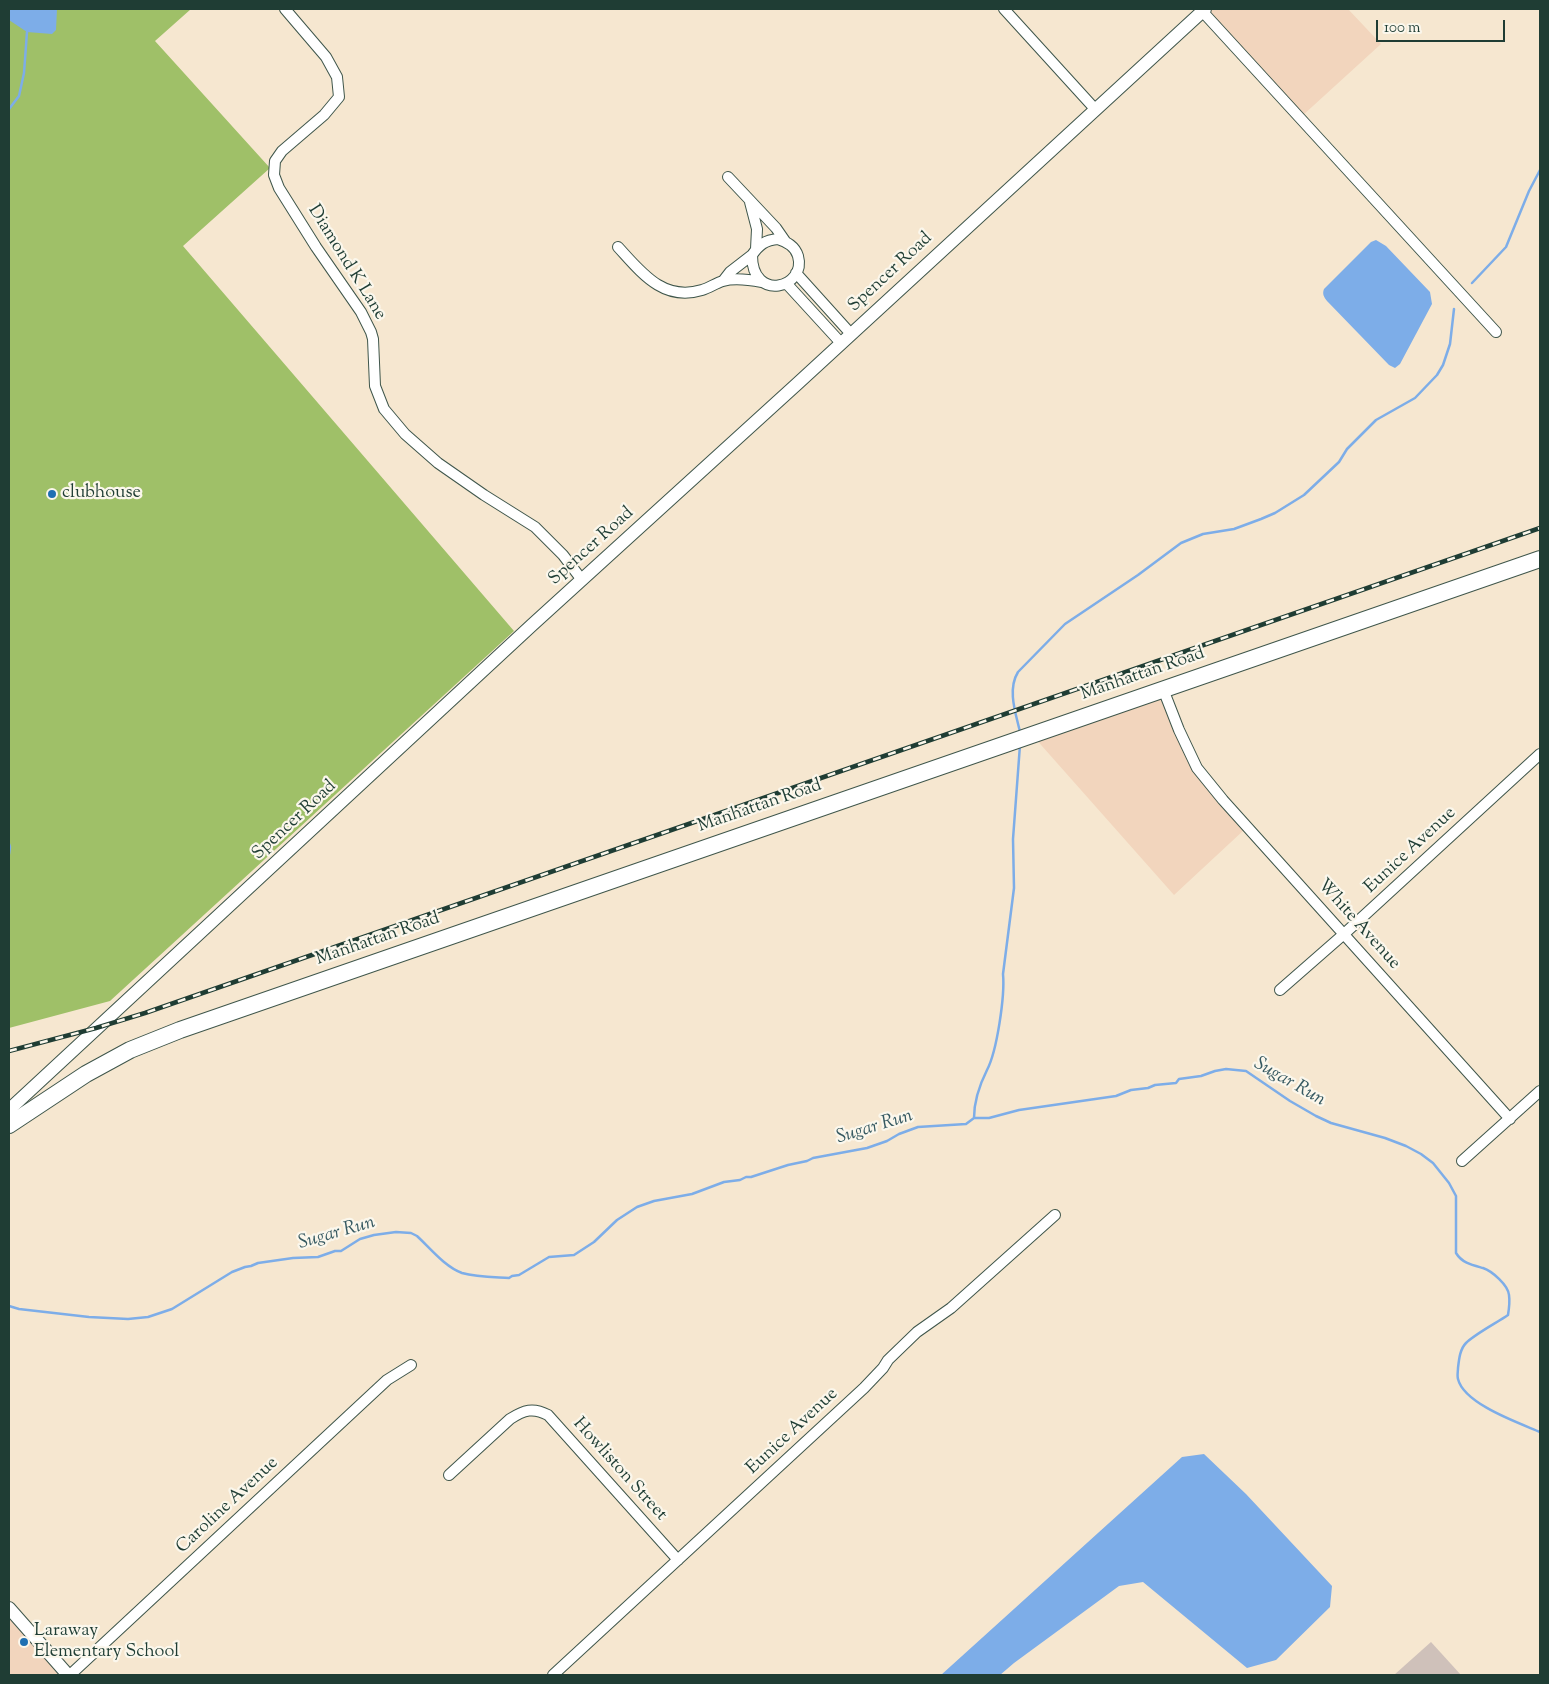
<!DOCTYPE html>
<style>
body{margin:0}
#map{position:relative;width:1549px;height:1684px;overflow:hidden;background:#f6e7d0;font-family:"Sorts Mill Goudy",serif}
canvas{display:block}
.frame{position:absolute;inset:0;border:10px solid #1f3d34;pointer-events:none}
.scale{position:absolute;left:1376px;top:20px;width:129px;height:22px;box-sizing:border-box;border:2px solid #1f3d34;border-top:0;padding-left:6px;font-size:15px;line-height:18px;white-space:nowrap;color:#1f3d34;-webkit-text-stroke:4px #fbf7ec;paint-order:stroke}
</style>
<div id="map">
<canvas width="1549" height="1684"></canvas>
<div class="frame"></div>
<div class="scale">100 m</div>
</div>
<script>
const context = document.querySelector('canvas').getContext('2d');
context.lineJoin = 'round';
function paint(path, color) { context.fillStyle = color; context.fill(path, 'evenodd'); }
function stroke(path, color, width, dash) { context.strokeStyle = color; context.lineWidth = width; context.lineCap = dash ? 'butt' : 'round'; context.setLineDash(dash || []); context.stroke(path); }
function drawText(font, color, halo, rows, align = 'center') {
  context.font = font + ' "Sorts Mill Goudy",serif'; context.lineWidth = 4.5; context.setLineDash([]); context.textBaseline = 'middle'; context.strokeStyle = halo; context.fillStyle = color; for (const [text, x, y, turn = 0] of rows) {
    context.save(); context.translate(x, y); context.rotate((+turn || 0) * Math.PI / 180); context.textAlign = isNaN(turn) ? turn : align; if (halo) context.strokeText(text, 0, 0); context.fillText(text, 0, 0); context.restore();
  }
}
const built = new Path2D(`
 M1207,9h141l33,35 -79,72z
 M1161,693l15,38 68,99 -70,65 -140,-158z
 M9,1609l61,66h-61z`);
const industrial = new Path2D(`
 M1431,1642l30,33h-67z`);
const green = new Path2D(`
 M9,9h182l-36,32 115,127 -87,78 331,385 -404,370 -101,27z`);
const water = new Path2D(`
 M9,9h48l-1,21 -4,4 -25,-2 -18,-12z
 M1376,240l10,6 44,46 2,12 -32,60 -5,4 -6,-3 -62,-64c-3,-4 -5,-7 -3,-12l47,-47z
 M1204,1454l42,40 86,92 -2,21 -54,53 -29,8 -104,-86 -24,4 -105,77 -14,12h-59l241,-218z`);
const stream = new Path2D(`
 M9,109l10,-13 5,-23 3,-41
 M1472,283l34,-36 23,-56 11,-21
 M1020,732c-4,-18 -13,-42 -2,-60l47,-48 73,-49 43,-32 22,-9 31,-5 27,-10 14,-6 29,-18 35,-33 8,-13 29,-29 39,-22 22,-23 6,-10 7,-21 4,-35
 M9,844l1,3 -1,7
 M974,1118c0,-18 5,-32 13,-48 10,-19 18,-74 16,-96l11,-86 -1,-49 7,-94
 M9,1306l10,3 70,8 39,2 20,-2 24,-8 60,-37 13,-5 6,-1 7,-3 35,-5 25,-1 17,-6h6l19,-12 14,-4 22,-3 15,1 6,3c13,12 28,31 45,37 15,4 32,4 47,5l3,-2 7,-1 30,-18 25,-2 20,-13 23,-22 20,-13 17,-6 38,-7 32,-12 16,-2 6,-3h5l37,-12 19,-4 6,-3 54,-10 20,-7 12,-7 19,-7 48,-3 8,-6h15l30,-8 97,-14 15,-6 17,-2 7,-3 21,-2 3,-4 22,-3 14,-5 11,-2 20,2 44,30 26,15 15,7 54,15 21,8 15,8 12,9 16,20 7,13v57c6,10 16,12 27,15 9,3 25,17 26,27 1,7 0,14 -1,20 -10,7 -33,19 -42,28 -6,6 -7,16 -8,25 0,3 -1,8 0,11 6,25 61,44 82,53`);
const minor = new Path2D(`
 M285,9l41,48 11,20 2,20 -15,18 -42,36 -7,10 -1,14 5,13 37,59 45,65 10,20 2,7 2,47 9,23 21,25 33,29 46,32 51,32 28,28 19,25
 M1004,9l91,100
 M1202,11l294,321
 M728,177l48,51 9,13
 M750,202l7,27 -1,20
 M778,239c9,3 17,7 20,17 9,32 -46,47 -46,-1 7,-10 13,-15 26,-16z
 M618,247c23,25 45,55 84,43 7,-2 14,-7 21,-9 10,-3 28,-1 39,1
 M796,273l55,61
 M723,281l7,-9 22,-17
 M786,283l55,60
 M1163,689l16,41 18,38 26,32 287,319
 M1280,990l64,-56 196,-180
 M1462,1161l78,-70
 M449,1475l61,-56c14,-9 23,-12 38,-4l130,145
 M70,1675l317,-295 24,-15
 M553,1675l311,-287 19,-20 5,-8 29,-28 34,-24 104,-93`);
const tertiary = new Path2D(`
 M9,1115l3,-8 520,-482 265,-241 408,-375
 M9,1608l59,67`);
const primary = new Path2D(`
 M9,1125l77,-51 44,-24 50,-20 1360,-471`);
const rail = new Path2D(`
 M9,1051l87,-23 49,-15 1395,-485`);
const markers = [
 [52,494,5,"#1f6fb2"],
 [24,1642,5,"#1f6fb2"]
];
const streetNames = [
 ["Diamond K Lane",346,263,58],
 ["Spencer Road",891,273,-43],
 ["Spencer Road",592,547,-42],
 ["Manhattan Road",1143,675,-19],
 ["Manhattan Road",760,807,-19],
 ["Spencer Road",295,821,-43],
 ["Eunice Avenue",1411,851,-43],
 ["White Avenue",1358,925,48],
 ["Manhattan Road",378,940,-19],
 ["Eunice Avenue",793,1432,-43],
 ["Howliston Street",619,1470,48],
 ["Caroline Avenue",228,1506,-43]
];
const poiNames = [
 ["clubhouse",62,494],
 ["Laraway",34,1632],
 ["Elementary School",34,1653]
];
const waterNames = [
 ["Sugar Run",1289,1083,30],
 ["Sugar Run",875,1128,-17],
 ["Sugar Run",337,1234,-16]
];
paint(built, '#f2d5bd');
paint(industrial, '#cfc1ba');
paint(green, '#9fc068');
paint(water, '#7dade8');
stroke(stream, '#7dade8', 2.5);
stroke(minor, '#3f564b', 12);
stroke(tertiary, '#3f564b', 14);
stroke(primary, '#3f564b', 18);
stroke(minor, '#fff', 10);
stroke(tertiary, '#fff', 12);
stroke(primary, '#fff', 16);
stroke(rail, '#1f3d34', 4.5);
stroke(rail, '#fbf7ec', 2.5, [8]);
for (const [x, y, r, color] of markers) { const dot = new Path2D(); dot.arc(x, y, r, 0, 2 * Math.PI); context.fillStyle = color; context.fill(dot); stroke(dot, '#fbf7ec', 2); }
drawText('18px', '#1f3d34', '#fbf7ec', streetNames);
drawText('18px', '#1f3d34', '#fbf7ec', poiNames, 'left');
drawText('italic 19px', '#365961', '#fbf7ec', waterNames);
</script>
